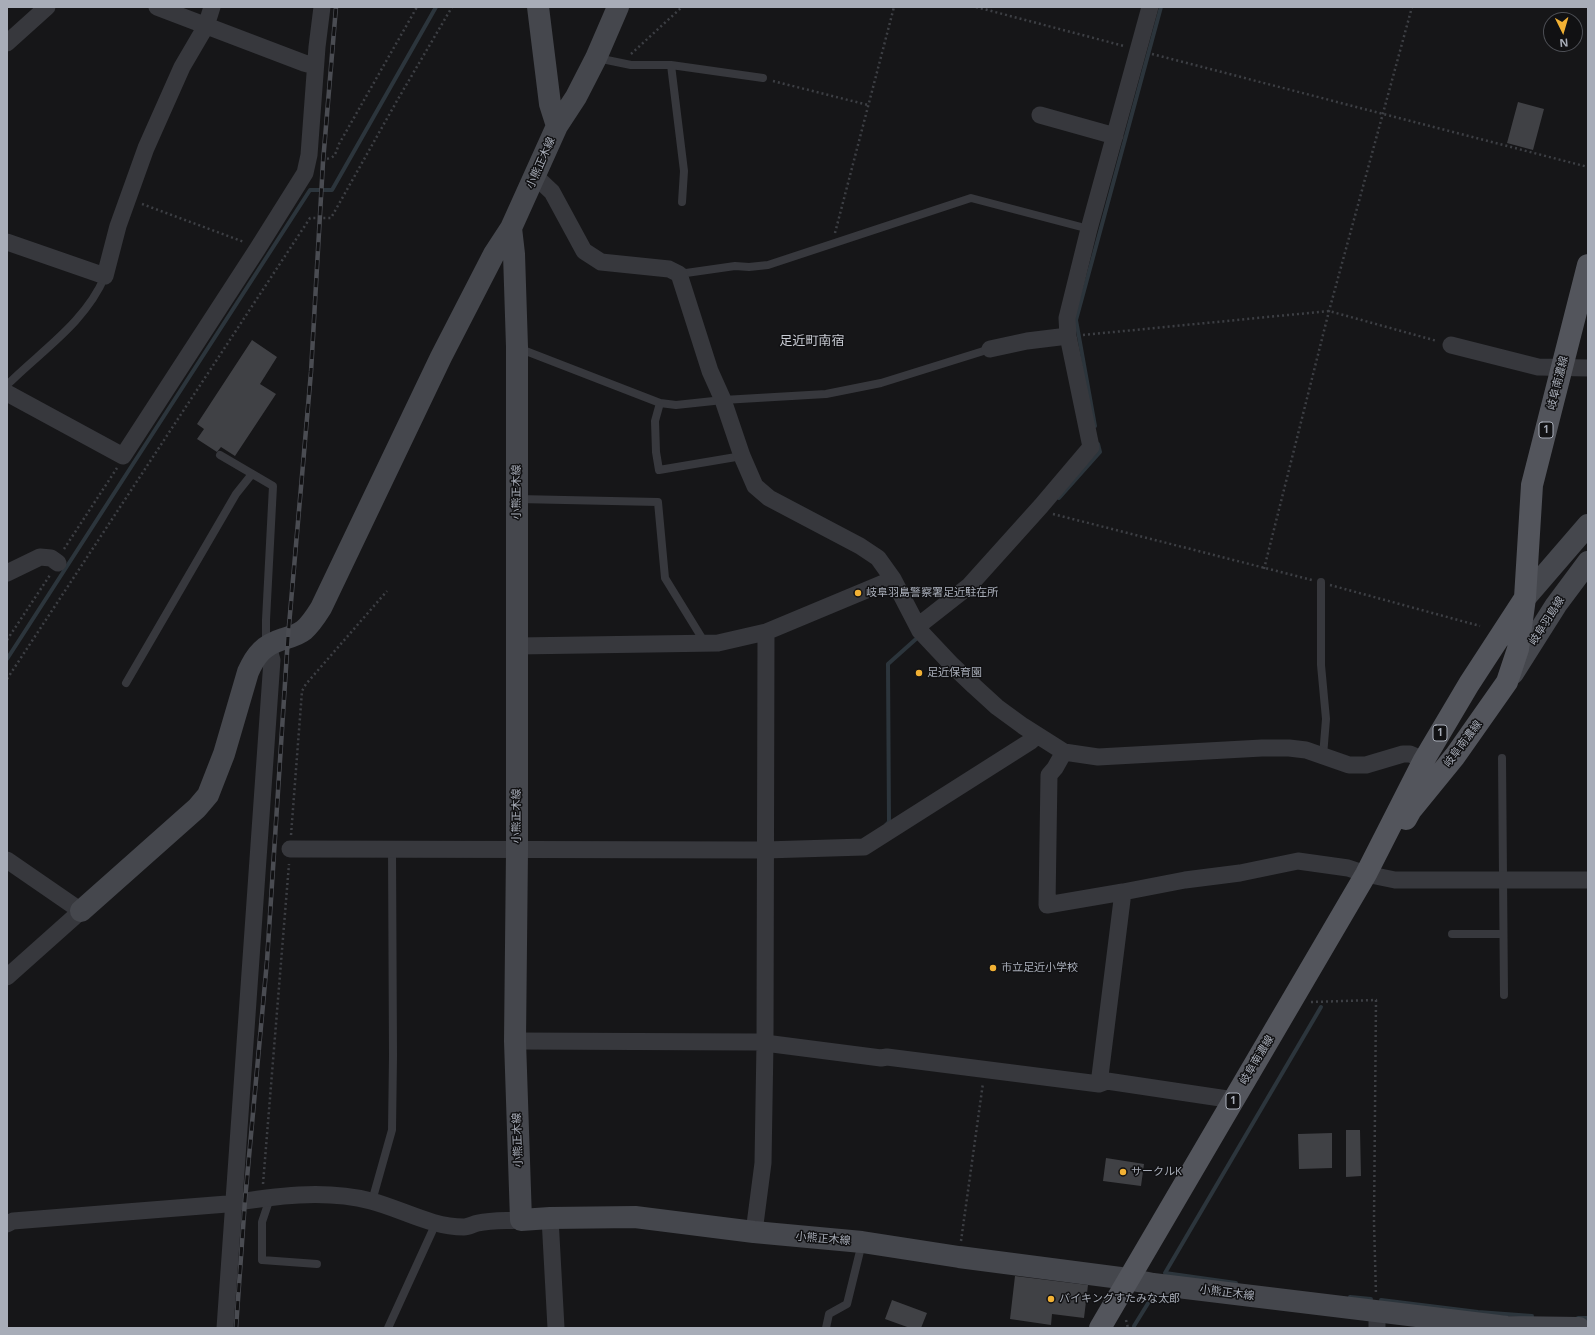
<!DOCTYPE html>
<meta charset="utf-8">
<style>
body{margin:0}
#map{position:relative;width:1595px;height:1335px;overflow:hidden;background:#161618;font-family:"Open Sans",sans-serif}
canvas{display:block}
.frame{position:absolute;inset:0;border:8px solid #a8adb8;pointer-events:none}
.north{position:absolute;left:1543px;top:12px;width:40px;height:40px;box-sizing:border-box;background:#111113;border:1px solid #4d4f55;border-radius:50%;rotate:175deg;font-size:11px;font-weight:700;line-height:16px;text-align:center;color:#a8adb8}
.north::after{content:'';display:block;margin:auto;width:14px;height:18px;background:#f2b134;clip-path:polygon(50% 0,100% 100%,50% 72%,0 100%)}
</style>
<div id="map">
<canvas width="1595" height="1335"></canvas>
<div class="frame"></div>
<div class="north">N</div>
</div>
<script>
const context = document.querySelector('canvas').getContext('2d');
context.lineJoin = 'round';
function stroke(path, color, width, dash) { context.strokeStyle = color; context.lineWidth = width; context.lineCap = dash ? 'butt' : 'round'; context.setLineDash(dash || []); context.stroke(path); }
function paint(path, color) { context.fillStyle = color; context.fill(path, 'evenodd'); }
function drawText(font, color, halo, rows, align = 'center') {
  context.font = font + ' "Open Sans","Noto Sans JP",sans-serif'; context.lineWidth = 3; context.setLineDash([]); context.textBaseline = 'middle'; context.strokeStyle = halo; context.fillStyle = color; for (const [text, x, y, turn = 0] of rows) {
    context.save(); context.translate(x, y); context.rotate((+turn || 0) * Math.PI / 180); context.textAlign = isNaN(turn) ? turn : align; if (halo) context.strokeText(text, 0, 0); context.fillText(text, 0, 0); context.restore();
  }
}
const stream = new Path2D(`
 M1095,426l-19,-106 85,-313
 M1059,498l41,-46 -2,-8
 M7,659l303,-469h22l104,-183
 M886,825l3,-3 -1,-158 28,-25
 M1236,1283l-71,-10 156,-266
 M1350,1297l21,2
 M1381,1300l97,12 54,4
 M1578,1318h10
 M1134,1326l21,-34`);
const building = new Path2D(`
 M1518,102l26,7 -11,41 -26,-7z
 M252,340l25,17 -17,27 16,10 -41,62 -14,-9 -4,5 -20,-13 7,-10 -7,-5z
 M1346,1130h14l1,46 -15,1z
 M1332,1133v35l-33,1 -1,-35z
 M1106,1158l38,6 -3,22 -38,-5z
 M1015,1276l73,9 -4,33 -32,-4 -1,11 -41,-6z
 M892,1300l35,13 -6,15h-11l-25,-9z`);
const path = new Path2D(`
 M976,7l148,39
 M631,54l51,-47
 M1152,54l436,113
 M773,81l95,24
 M322,159c13,0 13,-4 17,-15l78,-137
 M142,204l102,38
 M835,233l59,-226
 M1083,335l246,-24 108,30
 M1053,514l259,66
 M64,549l53,-81
 M1264,569l65,-258 83,-304
 M1330,585l150,41
 M7,640l43,-65
 M7,679l303,-461h21l67,-119 54,-92
 M291,835l11,-144 4,-7 81,-93
 M1311,1002l65,-2 -2,222 2,73
 M263,1184l26,-320
 M961,1241l22,-158
 M1126,1320l2,8`);
const lane = new Path2D(`
 M597,58l34,7h40l13,106 -2,31
 M671,65l92,13
 M679,274l56,-8 14,1 19,-2 203,-67 118,31
 M518,348l142,55 16,2 47,-5 103,-6 55,-11 109,-34
 M7,385c35,-35 78,-62 98,-109
 M660,403l-5,18 1,31 3,18 83,-14
 M220,455l53,31 -7,134v18l3,7
 M518,499l140,3 7,76 40,65
 M1321,582v83l5,54 -3,37
 M126,683l110,-189 16,-20
 M1502,758l2,237
 M1452,934h51
 M270,1198l-8,24v38l55,4
 M372,1201l20,-71 1,-74 -1,-206
 M388,1328l48,-105
 M826,1328l3,-14 18,-10 15,-61`);
const street = new Path2D(`
 M157,7l147,56 11,3
 M7,43l40,-36
 M1040,115l75,21
 M535,176l17,16 32,59 17,11 68,7 10,5 31,97 13,29 19,56 13,30 14,12 91,48 18,12 15,21 27,52 32,34 22,21 23,21 26,19 41,26 34,5 164,-9h27l17,2 43,15h17l37,-11h7l14,6
 M7,242l98,34 13,-50 28,-78 36,-81 24,-41 6,-19
 M1451,345l87,22 50,1
 M990,349l37,-8 41,-5
 M7,393l116,63 135,-208 47,-75 4,-18 8,-108 5,-40
 M7,573l33,-16 11,1 7,5
 M918,626l51,-40 72,-80 50,-59 -23,-111 -1,-18 22,-89 61,-222
 M517,646l201,-3 48,-11 127,-53
 M1064,752l-9,16 -6,7 -2,130 76,-13 -24,192
 M290,849l475,1 99,-3 167,-106 6,-6
 M7,860l74,51 -74,66
 M1123,892l62,-12 55,-7 58,-12 50,7 18,6 29,6h193
 M515,1041l242,1 124,16 6,-1 212,27 8,-3 127,19
 M550,1218l6,110
 M7,1224l6,-3 214,-17c46,-8 98,-15 144,-3 31,8 60,26 93,26 5,0 9,-3 14,-4 14,-3 29,-2 43,-3
 M754,1232l9,-69 2,-120 1,-411
 M1377,1311v17
 M225,1328l47,-668 -2,-7 -4,-5`);
const secondary = new Path2D(`
 M538,7l12,97 7,22
 M511,228l3,26 3,93v503l-2,191 6,179 29,-2 85,-1 119,15 108,10 97,15 169,22 25,5 354,43 72,1
 M1525,598l63,-73
 M1513,673l43,-68 32,-43
 M81,911l116,-103 11,-13 16,-41 24,-82c8,-18 16,-27 35,-33 7,-2 15,-4 21,-9 7,-6 12,-14 17,-22l120,-251 53,-103 17,-26 46,-102 19,-29 20,-39 22,-51`);
const primary = new Path2D(`
 M1406,819l5,-9 44,-54 52,-74 11,-33 7,-51 7,-113 56,-220
 M1100,1328l266,-454 58,-114 45,-76 56,-86`);
const rail = new Path2D(`
 M236,1328l9,-128 22,-239 21,-324 23,-265 12,-210 13,-155`);
const markers = [
 [858,593,4,"#f2b134"],
 [919,673,4,"#f2b134"],
 [993,968,4,"#f2b134"],
 [1123,1172,4,"#f2b134"],
 [1051,1299,4,"#f2b134"]
];
const shields = [
 [1546,430,14],
 [1440,733,14],
 [1233,1101,14]
];
const shieldNames = [
 ["1",1546,430],
 ["1",1440,733],
 ["1",1233,1101]
];
const streetNames = [
 ["小熊正木線",541,163,-66],
 ["岐阜南濃線",1558,383,-76],
 ["小熊正木線",517,492,-90],
 ["岐阜羽島線",1547,621,-57],
 ["岐阜南濃線",1463,744,-53],
 ["小熊正木線",517,816,-90],
 ["岐阜南濃線",1257,1060,-59],
 ["小熊正木線",518,1140,-92],
 ["小熊正木線",823,1239,5],
 ["小熊正木線",1227,1293,7]
];
const poiNames = [
 ["岐阜羽島警察署足近駐在所",866,593],
 ["足近保育園",927,673],
 ["市立足近小学校",1001,968],
 ["サークルK",1131,1172],
 ["バイキングすたみな太郎",1059,1299]
];
const quarterNames = [
 ["足近町南宿",812,341]
];
stroke(stream, '#2c353c', 4);
paint(building, '#404145');
stroke(path, '#3d3f44', 2.5, [2, 3]);
stroke(lane, '#37383d', 8);
stroke(street, '#37383d', 17);
stroke(secondary, '#45474d', 22);
stroke(primary, '#53555c', 22);
stroke(rail, '#4a4c52', 4.5);
stroke(rail, '#111113', 3, [9]);
for (const [x, y, r, color] of markers) { const dot = new Path2D(); dot.arc(x, y, r, 0, 2 * Math.PI); context.fillStyle = color; context.fill(dot); stroke(dot, '#111113', 1.5); }
for (const [x, y, w] of shields) { const box = new Path2D(); box.roundRect(x - w / 2, y - 8, w, 16, 3); context.fillStyle = '#111113'; context.fill(box); stroke(box, '#a8adb8', 1); }
drawText('bold 10px', '#a8adb8', null, shieldNames);
drawText('11px', '#a8adb8', '#111113', streetNames);
drawText('11px', '#a8adb8', '#111113', poiNames, 'left');
drawText('13px', '#c9ccd4', '#111113', quarterNames);
</script>
